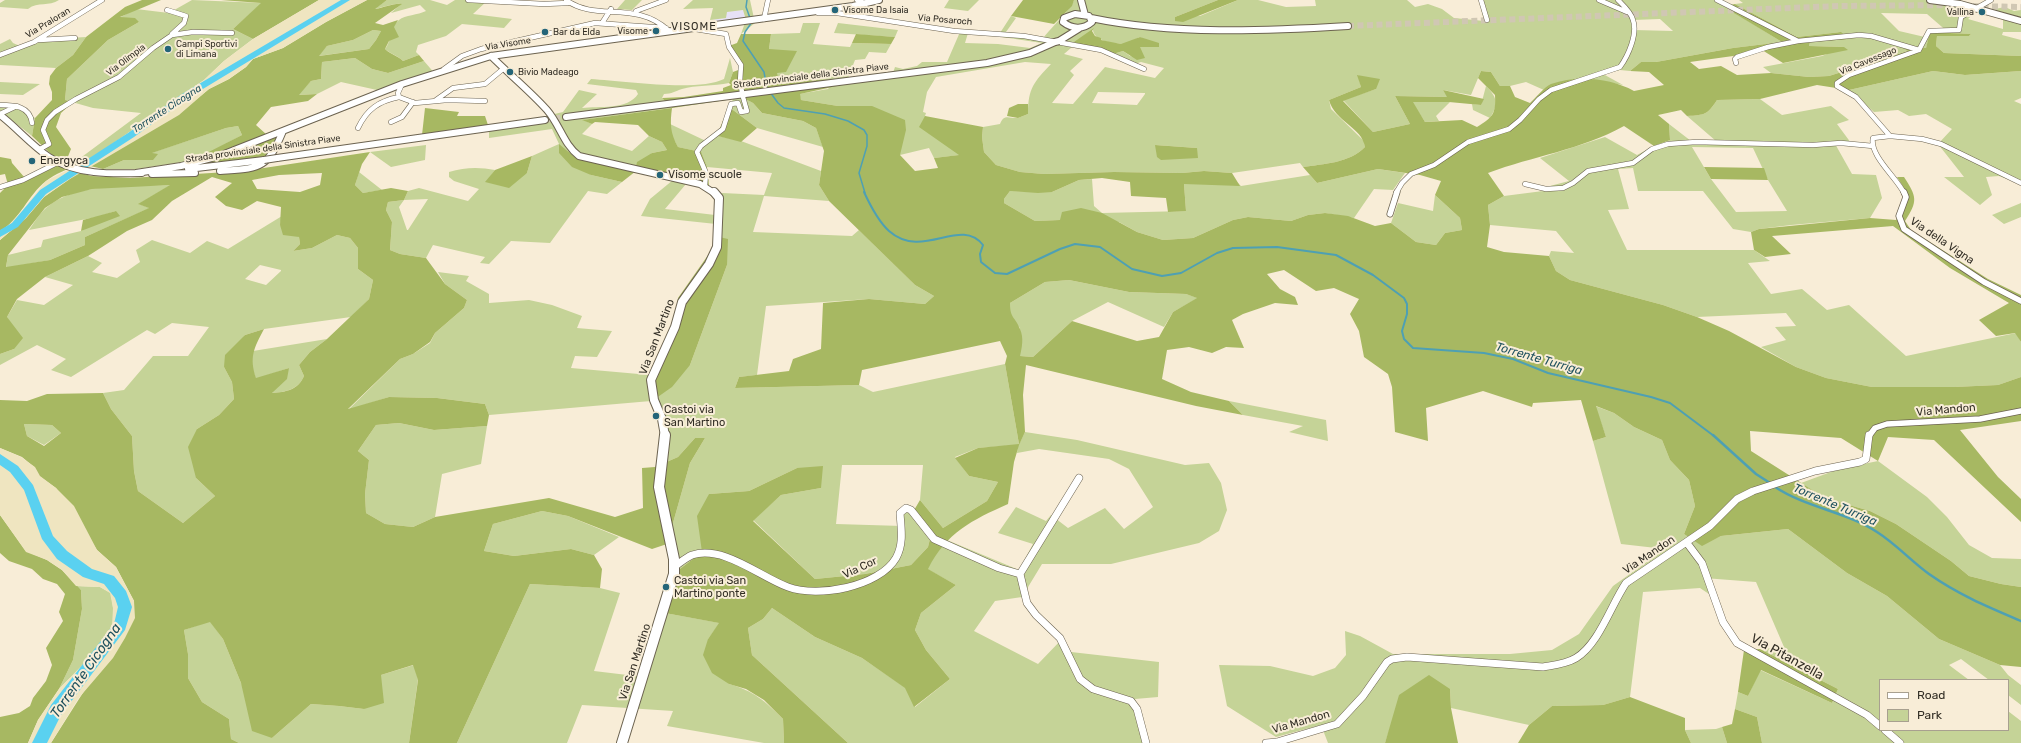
<!DOCTYPE html>
<style>
body{margin:0}
#map{position:relative;width:2021px;height:743px;overflow:hidden;background:#f8edd7;font-family:Rubik,sans-serif}
canvas{display:block}
.legend{position:absolute;left:1879px;top:679px;width:130px;height:52px;box-sizing:border-box;background:#f8edd7;border:1px solid #a8a08f;margin:0;padding:5px 7px;list-style:none;font-size:12px;color:#312d24}
.legend li{display:flex;align-items:center;gap:8px;height:20px}
.legend b{width:20px;border:1px solid #a8a08f}
</style>
<div id="map">
<canvas width="2021" height="743"></canvas>
<ul class="legend">
<li><b style="height:5px;background:#fff"></b>Road</li>
<li><b style="height:11px;background:#c5d397"></b>Park</li>
</ul>
</div>
<script>
const context = document.querySelector('canvas').getContext('2d');
context.lineJoin = 'round';
function paint(path, color) { context.fillStyle = color; context.fill(path, 'evenodd'); }
function stroke(path, color, width, dash) { context.strokeStyle = color; context.lineWidth = width; context.lineCap = dash ? 'butt' : 'round'; context.setLineDash(dash || []); context.stroke(path); }
function drawText(font, color, halo, rows, align = 'center') {
  context.font = font + ' Rubik,sans-serif'; context.lineWidth = 4; context.setLineDash([]); context.textBaseline = 'middle'; context.strokeStyle = halo; context.fillStyle = color; for (const [text, x, y, turn = 0] of rows) {
    context.save(); context.translate(x, y); context.rotate((+turn || 0) * Math.PI / 180); context.textAlign = isNaN(turn) ? turn : align; if (halo) context.strokeText(text, 0, 0); context.fillText(text, 0, 0); context.restore();
  }
}
const commercial = new Path2D(`
 M743,10l3,10 -38,5 2,-5 16,-2v-6z`);
const green = new Path2D(`
 M5,0h54c-10,7 -21,1 -31,9l-28,-2v-4z
 M192,0l70,3 -29,26 20,10 -29,22 -20,19 -109,76 -16,8 -4,-2 66,-49 -48,-5 -28,-8 2,-21 41,-39 31,-18 -20,-4 17,-9 33,4z
 M387,0h43l17,5 8,-5h33l-15,14 39,5 -8,9 -42,-4 -16,12 -28,9 -2,7 3,3 -16,6c-6,-6 -12,-7 -18,-12 7,-8 5,-23 14,-29 6,-5 19,-5 27,-9l-6,-6 -29,8 10,-9c-8,-1 -18,4 -27,5z
 M625,0h17l-10,10 -15,-1z
 M693,0h57l5,23 -14,11 5,-14 -3,-10 -16,2 -1,6 -16,2 3,-12 -30,1z
 M949,0h30l-11,11 -24,-3z
 M1074,0h144l-43,17 25,-1 38,-16h20l28,7 30,-1 -1,-6h92l8,7 13,-3 14,5 12,9 30,3 -5,-21h235l68,42 -49,6 -77,14h-15l-11,9 -10,-1 -17,4 20,11c-21,-4 -62,-11 -79,5l-18,-8 -16,4h-10l-9,-14 -10,-1 -10,24 -28,-5 5,7 -53,-1 15,28 -37,8 -30,-32 33,-11 -18,-14 3,12 -32,13 2,9 33,32 1,6c-15,16 -42,17 -62,20l-3,-4 -68,10 -28,-2 -22,2 -68,-1 -70,2 -24,-2 -24,-7 -12,-13 -2,-15 1,-10 17,-3c4,-11 10,-5 18,-6 3,-1 7,-3 10,-4 0,-26 6,-32 23,-50l-26,-2 -89,15 -9,15 -4,20 3,1 -1,3 35,39 -26,3 -5,-10 -29,7 -28,-48 -34,-1 -37,-6 -2,-6 29,-5 9,-10 -58,3 -10,-33 2,-15 29,-1 3,-10h17l-7,21 37,3 2,-4 39,1 -5,9 -17,-1 -4,7 -10,1 -7,18 45,-5 2,-6 8,2 14,-3 5,-4h25l13,-30 8,1 -3,10 33,1 32,4 12,-5 -40,-6 1,-4h-3l11,-17 5,2 -10,14 38,5c7,-9 27,-28 30,-37zM1660,19l13,12 -39,-1 -1,-10zM1093,29c0,12 19,14 28,15 6,1 14,-5 19,-7l18,10h-19l5,11 -14,-2 -7,-5 -10,3 18,11 10,-3 23,6 -9,10 -50,-11 -32,37 -21,-1 22,-28 -4,-4 13,-12 -19,-5zM1098,92l47,1v1l-8,11 -45,-2zM1155,145l42,3v10h-14z
 M1739,0h205l54,12 -3,-3 10,-2 9,4 7,-1v22h-18l-1,3 19,5v16l-77,-3 -8,-7 1,-10h32l2,-2 -22,-1 -22,-19 -46,-1 18,18 30,7 -3,10 -24,-1 6,4 -79,25 -20,1 -38,-4 -8,-6 59,-11 22,-9 -35,-1 1,-4 31,-10 -44,5 -62,-33 8,-1zM1978,10l25,8v11l-35,-10z
 M838,23l60,7 -3,7 -61,-4z
 M373,30l8,1 -5,9 -7,9 -51,7 9,-10 26,-6z
 M86,37l-13,18 -17,13 -56,-3v-21l10,-5 3,4 9,4 14,-7z
 M355,58l17,11 16,4 36,-12 12,14 -50,17 -45,-10 -24,12 -19,1 13,-14 10,-2 1,-17z
 M730,58l3,14 -4,11c-15,3 -34,2 -47,6 -7,2 -10,5 -18,5l-2,4 10,10 -89,12 9,4 -10,10 50,17 17,-15 13,6 5,8 -15,3 -16,18 -60,-13 -17,-13 32,30 31,7 -15,12 -19,-3 -38,52 -39,-2 -22,23 -9,-1 5,-6 -52,-12 -7,13 -26,-4 -10,-4 2,-28 -6,-12 2,-8 16,-2 4,-9 11,-3 49,13 11,-12 -25,-8 -5,-4v-5c16,-5 31,-5 46,-2l-9,12 41,-9 5,-17 27,-12 -7,-15 -63,9v-8l57,-7v-7l17,-4 16,-22 18,4 -15,14c17,-2 46,2 56,-14l-2,-4 -49,-6 4,-5c32,2 107,13 133,0zM428,199l-20,31h-1l-8,-23 5,-7z
 M1933,71l32,4 56,-4v27l-7,3 7,3v80l-22,-8 -13,1 6,18 -12,10 -36,-28h20l-26,-33 14,-15 -26,-15 -17,2 -11,-6 -24,2 -25,-22z
 M0,82l40,2 -17,11 -23,-1z
 M1486,86c11,11 13,18 4,32l-17,-8 -1,-6 9,1z
 M732,91l21,12 9,10 41,8 13,7 7,19 -66,-19 -28,-21 4,-8z
 M1760,99l22,16 49,-9 18,14 -12,4 14,19 -17,-1 18,32 24,1 6,23 -12,20 -79,7 -32,4 -8,3 -18,-3 -30,-38h-65l-5,-23 -15,1 11,40 -21,1 19,40h127l16,11 -22,2 23,31 31,-5 25,21 22,-5 57,51 110,-23 5,9v35l-23,8 -44,2h-82l-46,-9 -30,-11 -35,-20 25,-7 -11,-13 21,-1 -10,-13 -89,4 -34,-12 -93,-25 -14,-9 -7,-15 2,-5 23,2 -18,-22 -66,-6 -2,-20 16,-9 39,-5 3,-4 23,-6 -29,-23 65,-21 32,18 17,-9 16,-6 -1,-16 22,17h25l-29,-25c18,-1 20,-1 30,-16zM1692,147l61,1 15,32 19,31 -51,1 -25,-33z
 M1412,102h38l-14,14 3,5 -14,1z
 M0,106l16,2 19,10 -3,18 -32,-25z
 M670,124l36,17 8,-6 27,6 80,30 -2,14 10,16 -65,-5 -11,36 99,4 7,-6 56,55 19,11 -9,8 -56,-5 -103,7 -9,69 -18,2 -4,11 124,-3 14,7 132,-28 14,80 6,-12 52,8 108,25 24,-2 12,20 6,27 -8,21 -20,12 -88,21h-69l-20,33 -27,4 -21,30 64,33 25,-26 8,14 88,10 -1,35 -23,2 12,44h-299l-96,-88 -4,-27 15,-9 9,-11 43,29 47,21 44,30 9,19 35,-28 -24,-29 -11,-20 6,-17 35,-28 -29,-16 10,-18 10,-11 72,30 14,-26 -35,-11 18,-26 30,14 5,-6 17,13 37,-20 19,21 29,-22 -24,-38 -20,-10 -70,-10 -22,4 1,-8 -40,3 -23,9 14,19 29,6 -11,19 -44,27 -23,-28 3,-35h-81l-6,59 66,2 -2,-11 6,-7 24,31 -2,8 -17,18 -46,9 -50,5 -62,-59 28,-25 40,-7 -24,-20 -48,23 -40,3 -7,58 -26,20 -9,-28 23,-81 15,-25h-10l-17,19 -23,10 8,-20 -4,-28 -8,-18 -162,14 -4,-11 -48,-6 -48,-1 -41,13 52,-51 13,-5 17,-11 5,-10 29,-25 3,-8 -22,-16 -7,-12 31,4 -3,5 23,13v9l40,-3 23,5 30,11 -5,12 35,3 -15,26 -22,-1 -4,12 79,7 40,-10 37,-100 -12,-29 1,-12 -75,-8 9,-17 23,-19 13,4 -21,25 50,6 1,-17 6,-5 42,2 8,-22 -65,-6 -7,-15 -22,-5 -6,-10z
 M238,126l4,9 -46,25 -60,9h-33l21,-9h29l-2,-7 75,-25z
 M426,145l-1,15 -34,7 -21,-15z
 M1378,169l27,4 -12,17 -19,-1 -20,29 -29,-5 -17,2 -17,6 -43,-4 -15,3 -40,18 -30,2 -26,-8 -18,-10 -58,-2 -26,1 -31,-18v-4l6,-8 42,1 27,-12 13,-1 2,27 8,7 84,-2 -2,-27 54,-1 3,3 69,-11 7,8z
 M359,172l23,18 -19,3 -8,-8z
 M171,185l-32,19 11,4 -65,29v8l-35,15 -44,8 2,-13 33,-8 2,-7 38,-9 35,-20 -19,6 -68,13c5,-7 10,-16 17,-22 29,-26 88,-22 125,-23z
 M1435,195l25,23 2,12 -17,3 -9,12 -20,-3 -25,-19 7,-20 35,8z
 M2021,203v14l-17,7 -12,-9z
 M282,216l-2,9 19,12 1,7 -7,7 19,-3 25,-13 13,3 8,10v21l15,11 -4,19 -18,18 -87,12 -19,6 -21,32 8,15 2,17 -15,16 -22,14 -1,49 19,18 -32,27 -45,-32 -4,-20 -2,-35 -21,-27 -8,-16 21,-3 29,-34h35l21,-29 -37,-4 -17,11 -8,-4 -76,47 -20,-7 15,-11 -29,-14 -37,20v-11l14,-5 -7,-32 10,-17 27,5 29,-20 -28,-8 43,-21 14,7 -10,9 25,6 23,-16 -4,-12 16,-10 38,13 17,-12 21,8zM260,265l21,5v1l-15,14 -21,-6z
 M1069,280l60,12 57,2 12,4 -25,14 -9,15 -56,-25 -36,19 -39,36 -13,-1v-28l-10,-13v-12l35,-21z
 M327,339l-17,13 -11,13 5,11c-6,14 -19,16 -32,17l17,-25 -33,11 -5,-14 2,-14z
 M1229,401l97,19 2,21 -39,-9 14,-6 -60,-11z
 M1595,406l19,7 20,14 28,13 8,20 19,20 6,26 -11,28 18,11 19,-9 67,-7 59,44 40,23 52,43 61,26 8,10 13,10v20l-13,-10v-15h-19l-28,-21 -12,6 20,15h-89v50h128v-19l13,10v22h-259l-5,-26 -22,-8 3,-17 10,4 12,-26 72,33 6,-14 -78,-40 24,-2 -28,-65 -52,-4 5,16 -9,-6 -57,4 -13,105 -27,8 -51,1 -23,19 -78,-17 -1,-19 -60,39 -5,15h-57l-7,-18 -45,12 -49,-31 -8,-41 51,1 43,10 22,-8 11,-13 -1,-24 15,5 33,18h117l42,-4 27,-16 34,-48 52,-37 -44,-5 -28,-103 13,-4z
 M399,423l35,7 53,-4 -6,38 -39,10 -7,43 -22,10 -28,-3 -19,-11 -1,-19 4,-34 -11,-9 18,-26z
 M24,424l28,1 9,8 -17,12 -17,-9z
 M1878,461l49,36 20,20 22,28 23,13 29,1v28l-20,-3 -32,-8 -18,-15 -55,-37 -26,-13 -45,-13 -24,-15 38,-14z
 M542,511l26,5 51,21 -25,18 -23,-6 -57,7 -30,-5 9,-27z
 M530,584l70,4 20,5 -26,78 50,6 21,-64 55,10 -12,16 21,45c25,7 36,17 54,35l1,24h-20l-97,-17 6,-15 -91,-6 -15,38h-110z
 M76,586l24,1 11,6c1,10 5,24 0,34 -9,22 -35,45 -52,62l14,-29 9,-51 -1,-19z
 M210,621l13,18 18,44 31,55 39,-34 28,2 25,3 17,-34 33,-10 4,14 -9,64h-170l-8,-4 -2,-20 -27,-17 -14,-24v-24l-4,-24z
 M1722,727l5,16h-36l-6,-13 31,-1z`);
const forest = new Path2D(`
 M142,0h19l-41,17 15,1 4,4 -31,18 -41,39 -2,21 8,2 -12,11 -5,14 15,22 -4,10 12,5c-11,5 -24,10 -33,17 -18,14 -26,39 -46,50v-38l8,-8 -3,-11 -5,1v-18l11,2 1,4 13,15 38,-17 -11,-6 -20,-19 3,-18 17,-18v-8l-3,-8 1,-8 6,-8 17,-13 13,-18 39,-30z
 M221,0h98l-66,39 -20,-10 28,-26z
 M367,0h20l-12,9c9,-1 18,-6 27,-5l-27,19 8,2 15,-5 -4,7 5,10 -10,4 -4,8c6,6 12,6 18,12l16,-6 5,6 -36,12 -16,-4 -17,-11 -33,4 -1,17 -10,2 -12,14 18,-1 -9,7 -37,6 -15,18 11,10 13,-2 -11,24 -79,10 9,-10 43,-22 -4,-9 -12,2 -74,25 6,1 -5,6h-29l-21,9 -13,-3 104,-65 15,-12 20,-10 17,-12 7,-8 30,-11 43,-26zM373,30l8,1 -5,9 -7,9 -50,7 8,-10 26,-6z
 M1023,0h51l-2,6 -18,18 -43,-8z
 M1218,0h20l-55,22 -8,-1v-4z
 M1735,4l62,33 44,-5 8,7 -39,3 -1,4 35,1 4,3 -65,13 -21,-13 -29,6 -43,6 9,7 22,-3 16,9 34,-2 38,4 20,-1 79,-25 -7,-4 25,1 4,-16 41,2 -2,2h-32l-1,10 8,7 77,3v15l-56,4 -32,-4 -84,19 -32,-5 -57,14 -43,1c-10,15 -12,15 -30,16l-6,-6 -23,5 11,9 1,16 -16,6 -30,-20c-43,24 -91,30 -136,47l16,23 -16,9 2,20 -3,22 17,5 45,4 7,15 14,9 93,25 34,12 32,14 67,36 30,11 46,9h82l44,-2 23,-8v44l-61,9 38,47 23,22v23l-87,-82 -46,-3 -10,24 -37,-23 -91,-7 1,20 74,47 45,13 26,13 55,37 18,15 32,8 20,3v80l-21,-2 -61,-26 -52,-43 -40,-23 -59,-44 -67,7 -19,10 -18,-12 11,-28 -6,-26 -19,-20 -8,-20 -28,-13 -20,-14 -18,-7 10,31 -13,4 -12,-41 -48,3 -1,4 -49,-16 -57,17 2,33 -33,-9 -3,-45 -4,-13 -24,-17 -5,-26 -9,-17 9,-15 -25,-11 -18,3 -32,-21 -17,4 13,15 15,8 3,8 -23,-2 -32,11 -11,6 12,28 -18,-1 -14,6 -23,-6 -22,3 -5,29 29,13 38,9 14,14 -47,-9 -170,-41 -3,30 2,37 -6,13 -5,17 -6,42c-36,16 -62,29 -80,65l28,16 -35,28 -6,17 11,20 24,29 -36,28 -9,-19 -43,-30 -47,-21 -43,-29 -9,11 -15,9 4,27 96,88h-64l-1,-24 -19,-19 -18,-11 -17,-5 -17,-11 -9,-18 5,-16 11,-16 -54,-10 11,-41 26,-20 -5,-36 12,-22 40,-3 48,-23 26,-2 -2,22 -40,7 -28,26 62,58 50,-5 46,-9 17,-18 2,-8 -17,-27 7,-12 23,28 44,-27 11,-19 -29,-6 -14,-18 23,-10 41,-4 -14,-80 2,-8 -7,-15 -138,29 -3,15 -124,3 4,-11 50,-6 4,-12 28,-10 2,-46 46,-4 56,5 9,-8 -19,-11 -86,-84 -10,-16 5,-34 -8,-23 -13,-7 -41,-8 -9,-10 -21,-11 1,7 -61,9c-2,15 -2,25 6,39l23,5 6,15 2,18 -23,-1 -50,-13 -14,11 -31,-7 -19,-8 -13,-14v-9l17,14 59,13 2,-9 15,-9 15,-3 -5,-8 -13,-6 -11,-11 -43,-3 -3,2 -10,-4 90,-12 -10,-10 22,-1 39,-6v-3l8,-3 -2,-2 4,-11 8,-3 -12,-23 8,-3 4,-9h30l-2,15 28,2 -11,21 -9,1 2,9 58,-3 14,4 -51,11 1,6 37,6h34l33,14 1,10 -6,25 15,16 23,-3 -4,-10 25,-3 -40,-28 6,-11 58,11 -1,10 2,15 12,13 24,7 24,2 70,-2 68,1 22,-2 28,2 8,13 -56,-2 2,27 -18,1 -2,-14 -35,-2 -1,-14 -28,-4 -23,2 -27,12 -14,1 -28,-2 -6,8v4l31,18 25,-1 2,-8 19,-4 21,5 35,19 26,8 30,-2 40,-18 15,-3 43,4 17,-6 17,-2 23,3 27,10 16,-3 25,19 20,3 9,-12 17,-3 -2,-12 -25,-23 6,-14 -21,-6 -42,-6 -61,14 -14,-16c20,-3 47,-4 62,-20 -3,-20 -30,-25 -36,-47l32,-13 -4,-12 23,4 -4,10 -33,12 30,31 37,-8 -15,-28 52,1 -4,-7 41,9 -3,6 -32,-3h-36l12,20 37,-2 15,7c16,-10 19,-13 18,-32l-17,-17 3,-7 10,1 9,14h10l5,11 15,6c6,-5 14,-16 21,-19 26,-9 59,-6 83,7l30,-6 -15,-13 -19,-1 11,-9h15l77,-14 49,-6 -48,-29 -9,-7zM1069,280l60,12 57,2 11,4 -24,14 -14,25 -22,4 -65,-20 -39,36 -13,-1c2,-9 4,-18 0,-27 -5,-13 -10,-10 -10,-26l35,-21z
 M1094,28l-2,3 3,5 6,2v2l20,4 19,-7 19,6v4h-19l5,11 -8,2 -14,-9 -10,3 -39,-12z
 M856,34l39,3 -4,7 -39,-1z
 M1018,104h10v10l-10,4 -11,-2 2,-8z
 M729,107l28,21 -16,14 -27,-7 5,-5z
 M425,108l34,4 -2,4h28l3,9 -66,10z
 M1155,145l42,3 1,10 -37,2 -4,-3z
 M370,152l-8,12 -7,21 8,8 28,-5 17,3 -4,9 -16,2 -2,8 6,12 -2,28 10,4 26,4 19,26 22,16 -3,8 -29,25 -5,9 -17,12 -13,5 -52,50 41,-12 48,1 48,6 4,11 -2,11 -53,4 -35,-7 -23,2 -18,26 11,9 -4,34 1,19 19,11 28,3 22,-10 114,-19 66,19 28,-9 -1,-40 13,-1 23,-10 17,-19h10l-15,25 -23,81 -15,5 -84,-33 -26,-5 -49,13 -9,27 30,5 57,-7 23,6 8,14 -2,19 -70,-4 -73,159h-48l9,-63 -5,-15 -32,10 3,28 -20,6 -25,-3 -28,-2 -39,34 -20,-7 -11,-48 -18,-44 -13,-17 -26,8 4,24v24l14,24 27,17 2,20 8,4h-188l35,-55 48,-87 -18,-34 -19,-17 -41,-62 -17,-12 -5,-9 -12,-10 -22,-9v-48l27,1 20,-7 56,-1 8,16 21,27 2,35 4,20 45,32 32,-27 -19,-18 -8,-31 9,-18 22,-14 15,-16 -2,-17 -8,-15 1,-12 20,-20 19,-6c-10,19 -15,28 -8,49l33,-10 -2,11 -15,14c14,-1 26,-3 32,-17l-5,-11 11,-13 17,-13 42,-40 4,-19 -15,-11v-21l-8,-10 -13,-3 -25,13 -19,3 7,-7 -1,-7 -16,-2 -3,-10 1,-18 -24,-6 -15,9 -16,-4 -11,-9 17,-14 -20,-6 -40,24 -20,19 -25,11 -39,25 -43,21 -28,22 -10,18 16,21 -9,11 -14,5v-114l26,-22 18,-21 35,-25 12,4 39,2 114,-7zM322,173l-2,12 -20,7 -43,-3 -5,-9 27,-5zM170,185l-32,19 11,4 -64,29v8l-35,15 -44,7 2,-12 37,-47 17,-11 30,-8zM24,424l28,1 9,8 -17,13 -17,-10z
 M532,156l-5,17 -18,15 -24,-6 10,-12z
 M1704,167l60,1 4,12 -57,-1z
 M1897,177h7c13,20 14,24 1,44l6,9 77,49 33,16v47l-6,-9 -19,3 -17,-16 30,-17 -59,-35 -57,-42 -121,10 19,18 -26,3 -11,-7 -3,-18 8,-3 111,-11 26,2c13,-20 15,-22 1,-43z
 M116,211l4,5 -39,15 2,-11z
 M715,236l13,3 -1,26 -37,100 -18,22 -20,14 -2,-26 26,-61 2,-16 35,-50z
 M0,515l26,36 21,9 15,10 19,20 1,19 -9,51 -14,29 -21,31 -10,23h-28v-26l19,-4 11,-7 3,-8 13,-17 6,-16 -6,-17 17,-27 -4,-9 6,-18 -8,-10 -14,-5 -11,-10 -23,-8 -9,-8z
 M1760,649l78,40 -6,14 -71,-33 -13,26 -10,-4 6,-42z
 M1429,675l21,14 1,19 7,35h-73l14,-48z
 M1630,697l55,21v12l6,13h-173l11,-18 23,-19 51,-1z
 M1735,709l22,8 5,26h-35l-5,-16 10,-3z`);
const sand = new Path2D(`
 M319,0h48l-41,22 -43,26 -30,11 -7,8 -17,12 -20,10 -30,26 -109,64 -26,18 -18,21 -26,22v-9l6,-3 14,-15 26,-32 49,-25 109,-76 20,-19 29,-22z
 M0,448l21,9 14,10 5,9 16,12 18,18 23,44 19,17 18,34 1,17 -10,20 -12,20 -35,41 -27,44h-23l10,-23 21,-31 32,-33 21,-30 1,-18 -3,-15 -10,-6 -24,-1 -14,-16 -15,-10 -21,-8 -26,-37z`);
const streamFar2 = new Path2D(`
 M747,0l-1,7 4,11
 M752,22l-7,10 -2,9 21,31 3,17
 M770,92l8,11 6,5 41,6 23,7 16,9 3,5v11l-8,27 6,20`);
const streamFar1 = new Path2D(`
 M864,192c6,13 14,29 25,39 34,30 71,-15 94,14l-3,9 1,8 14,11 12,1 53,-25 15,-5 25,3 32,22 30,7 19,-3 36,-20 16,-5 44,-1 59,8 37,20 31,23 3,6v10l-5,17 2,8 9,9 71,5 29,6 35,14 103,24 19,6 44,33`);
const stream = new Path2D(`
 M1713,435l43,39 14,9
 M1775,487c32,21 72,25 102,45 19,12 34,29 52,42 30,21 59,33 92,47`);
const river = new Path2D(`
 M341,0h9l-162,98 -54,39 -88,57 -28,33 -18,10v-7l12,-7 28,-33 88,-57 54,-39z
 M0,454l18,12 15,19 20,51 14,15 25,18 22,7 12,15 6,16 -7,23 -64,85 -14,28h-15l19,-38 63,-81 4,-17 -3,-9 -11,-14 -21,-7 -26,-18 -15,-20 -18,-49 -14,-18 -10,-7z`);
const secondaryTunnel = new Path2D(`
 M1973,6l48,1
 M1348,26l490,-20 116,-1
 M545,120l21,-3`);
const streetFar2 = new Path2D(`
 M468,0l76,4 24,-1
 M566,0c30,22 69,0 102,30
 M857,0l7,3
 M1481,0l6,20
 M1599,0l28,12
 M1717,0l81,41
 M1991,0l-30,17 -2,13 -30,1 -10,19 -70,25 -12,8v3l19,11 34,39 32,3 19,5 80,39
 M167,10l19,6 -2,7 -12,11
 M636,11l30,-11
 M818,13h19l117,18 70,5 77,14 43,19
 M764,19l4,-19
 M602,23l9,-14
 M695,29l31,5 3,13 12,18 -1,17 2,10
 M39,40l36,-2
 M0,55l34,-13 68,-42
 M1736,63l-1,-4 2,-2 31,-10 30,-6 61,-6 12,1 48,14
 M444,69l18,-13 19,-7 114,-26 71,5
 M402,84l-4,9 1,4 16,6 32,-3 38,1
 M436,100l17,-12 32,-4 18,-15
 M0,105c14,0 30,1 32,18
 M0,114l17,-8
 M391,122l11,-5 11,-15
 M358,128c9,-19 21,-27 41,-31
 M1890,136l-17,2c-4,17 24,40 31,55
 M40,149l9,-5 -6,-14 4,-10 8,-8 21,-13 43,-22 34,-29 19,-13 21,-3 39,1
 M1525,184l21,5 17,-1 10,-5 15,-12 45,-8 19,-14 16,-5 28,-2 117,3 28,-2 32,3
 M705,186l1,-13 -9,-21 4,-6 22,-17 8,-25 7,-1 3,9 6,-1 -4,-14
 M0,187l23,-7 36,-18
 M1396,193l6,-10 9,-9 23,-9 34,-23 41,-13 11,-9 19,-21 12,-9 69,-23c8,-11 18,-33 13,-47 -2,-8 -9,-14 -15,-20`);
const streetFar1 = new Path2D(`
 M1904,192l2,5 -7,19 5,13 80,53 37,19
 M1390,214l7,-22
 M1869,436l6,-8 12,-4 93,-5 41,-8`);
const street = new Path2D(`
 M1079,478l-59,96 7,29 9,12 24,23 20,41 13,10 38,12 6,8 9,34
 M1687,543l15,20 21,59 14,21 130,72 13,11
 M674,567c6,-4 11,-9 18,-12 32,-10 68,22 96,32 30,11 91,0 108,-29 8,-14 5,-30 4,-45l6,-5 5,2 23,29 65,29 21,6
 M1885,730l15,13
 M1266,743l11,-1 60,-18 26,-28 24,-34 5,-3 15,-2 136,10c11,-2 23,-3 33,-9 23,-14 35,-53 50,-75l84,-57 27,-27 16,-8 62,-20 45,-9 6,-3 3,-24`);
const secondaryFar2 = new Path2D(`
 M1081,0l4,15
 M1930,0l30,4 61,17
 M1075,14l14,2 3,6c-9,8 -20,7 -29,0l1,-4z
 M1091,18c82,17 174,13 257,8
 M1059,41l21,-13
 M491,56c18,18 39,35 56,54 13,15 17,35 32,46l121,28 14,9
 M0,115c17,13 31,30 49,42 27,18 62,17 93,16
 M566,117l421,-54 43,-10 25,-11
 M277,158l268,-38
 M188,169l76,-9
 M220,171c40,-3 47,-1 63,-40
 M136,173l45,-7 38,-10 183,-72 89,-28 362,-50 26,-6
 M152,174l43,-1`);
const secondaryFar1 = new Path2D(`
 M665,436l-3,-17 -8,-19 -3,-20 24,-53 7,-25 27,-38 8,-17 2,-49 -5,-6`);
const secondary = new Path2D(`
 M622,743l52,-169v-15l-15,-72 6,-52`);
const secondaryBridge = new Path2D(`
 M1055,42l4,-1
 M264,160l13,-2`);
const markers = [
 [835,10,4,"#246579"],
 [1982,12,4,"#246579"],
 [656,31,4,"#246579"],
 [545,32,4,"#246579"],
 [168,49,4,"#246579"],
 [510,72,4,"#246579"],
 [32,161,4,"#246579"],
 [660,175,4,"#246579"],
 [656,416,4,"#246579"],
 [666,587,4,"#246579"]
];
const farPoinames = [
 ["Visome Da Isaia",843,10],
 ["Vallina",1974,12,"right"],
 ["Visome",648,31,"right"],
 ["Bar da Elda",553,32],
 ["Campi Sportivi",176,44],
 ["di Limana",176,54],
 ["Bivio Madeago",518,72]
];
const farStreetnames = [
 ["Via Posaroch",945,20,5],
 ["Via Praloran",48,23,-31],
 ["Via Visome",508,44,-9],
 ["Via Olimpia",126,60,-37],
 ["Via Cavessago",1868,61,-22],
 ["Strada provinciale della Sinistra Piave",811,76,-7],
 ["Strada provinciale della Sinistra Piave",263,149,-8]
];
const farWaternames = [
 ["Torrente Cicogna",167,109,-33]
];
const farQuarternames = [
 ["VISOME",694,27]
];
const poiNames = [
 ["Energyca",40,161],
 ["Visome scuole",668,175],
 ["Castoi via",664,410],
 ["San Martino",664,423],
 ["Castoi via San",674,581],
 ["Martino ponte",674,594]
];
const streetNames = [
 ["Via della Vigna",1942,241,34],
 ["Via San Martino",657,337,-69],
 ["Via Mandon",1946,410,-5],
 ["Via Mandon",1649,555,-34],
 ["Via Cor",860,568,-25],
 ["Via San Martino",635,662,-72],
 ["Via Mandon",1301,722,-16]
];
const waterNames = [
 ["Torrente Turriga",1539,359,16],
 ["Torrente Turriga",1835,505,23]
];
const nearStreetnames = [
 ["Via Pitanzella",1787,657,29]
];
const nearWaternames = [
 ["Torrente Cicogna",86,671,-55]
];
paint(commercial, '#e7e1f6');
paint(green, '#c5d397');
paint(forest, '#a7b862');
paint(sand, '#efe5c0');
stroke(streamFar2, '#4ea0b3', 1.5);
stroke(streamFar1, '#4ea0b3', 2);
stroke(stream, '#4ea0b3', 2.5);
paint(river, '#5ad1f0');
stroke(secondaryTunnel, '#d0c7b3', 6, [6, 3.5]);
stroke(streetFar2, '#6c6350', 5.5);
stroke(streetFar1, '#6c6350', 7);
stroke(street, '#6c6350', 8);
stroke(secondaryFar2, '#6c6350', 8);
stroke(secondaryFar1, '#6c6350', 10);
stroke(secondary, '#6c6350', 12);
stroke(streetFar2, '#fff', 4.5);
stroke(streetFar1, '#fff', 5.5);
stroke(street, '#fff', 7);
stroke(secondaryFar2, '#fff', 6);
stroke(secondaryFar1, '#fff', 8);
stroke(secondary, '#fff', 10);
stroke(secondaryBridge, '#6c6350', 8, []);
stroke(secondaryBridge, '#fff', 6);
for (const [x, y, r, color] of markers) { const dot = new Path2D(); dot.arc(x, y, r, 0, 2 * Math.PI); context.fillStyle = color; context.fill(dot); stroke(dot, '#f8edd7', 1.5); }
drawText('9px', '#312d24', '#f8edd7', farPoinames, 'left');
drawText('9px', '#312d24', '#f8edd7', farStreetnames);
drawText('italic 10px', '#20525f', '#f8edd7', farWaternames);
context.letterSpacing = '1px';
drawText('11px', '#312d24', '#f8edd7', farQuarternames);
context.letterSpacing = '0px';
drawText('11px', '#312d24', '#f8edd7', poiNames, 'left');
drawText('11px', '#312d24', '#f8edd7', streetNames);
drawText('italic 12px', '#20525f', '#f8edd7', waterNames);
drawText('13px', '#312d24', '#f8edd7', nearStreetnames);
drawText('italic 14px', '#20525f', '#f8edd7', nearWaternames);
</script>
